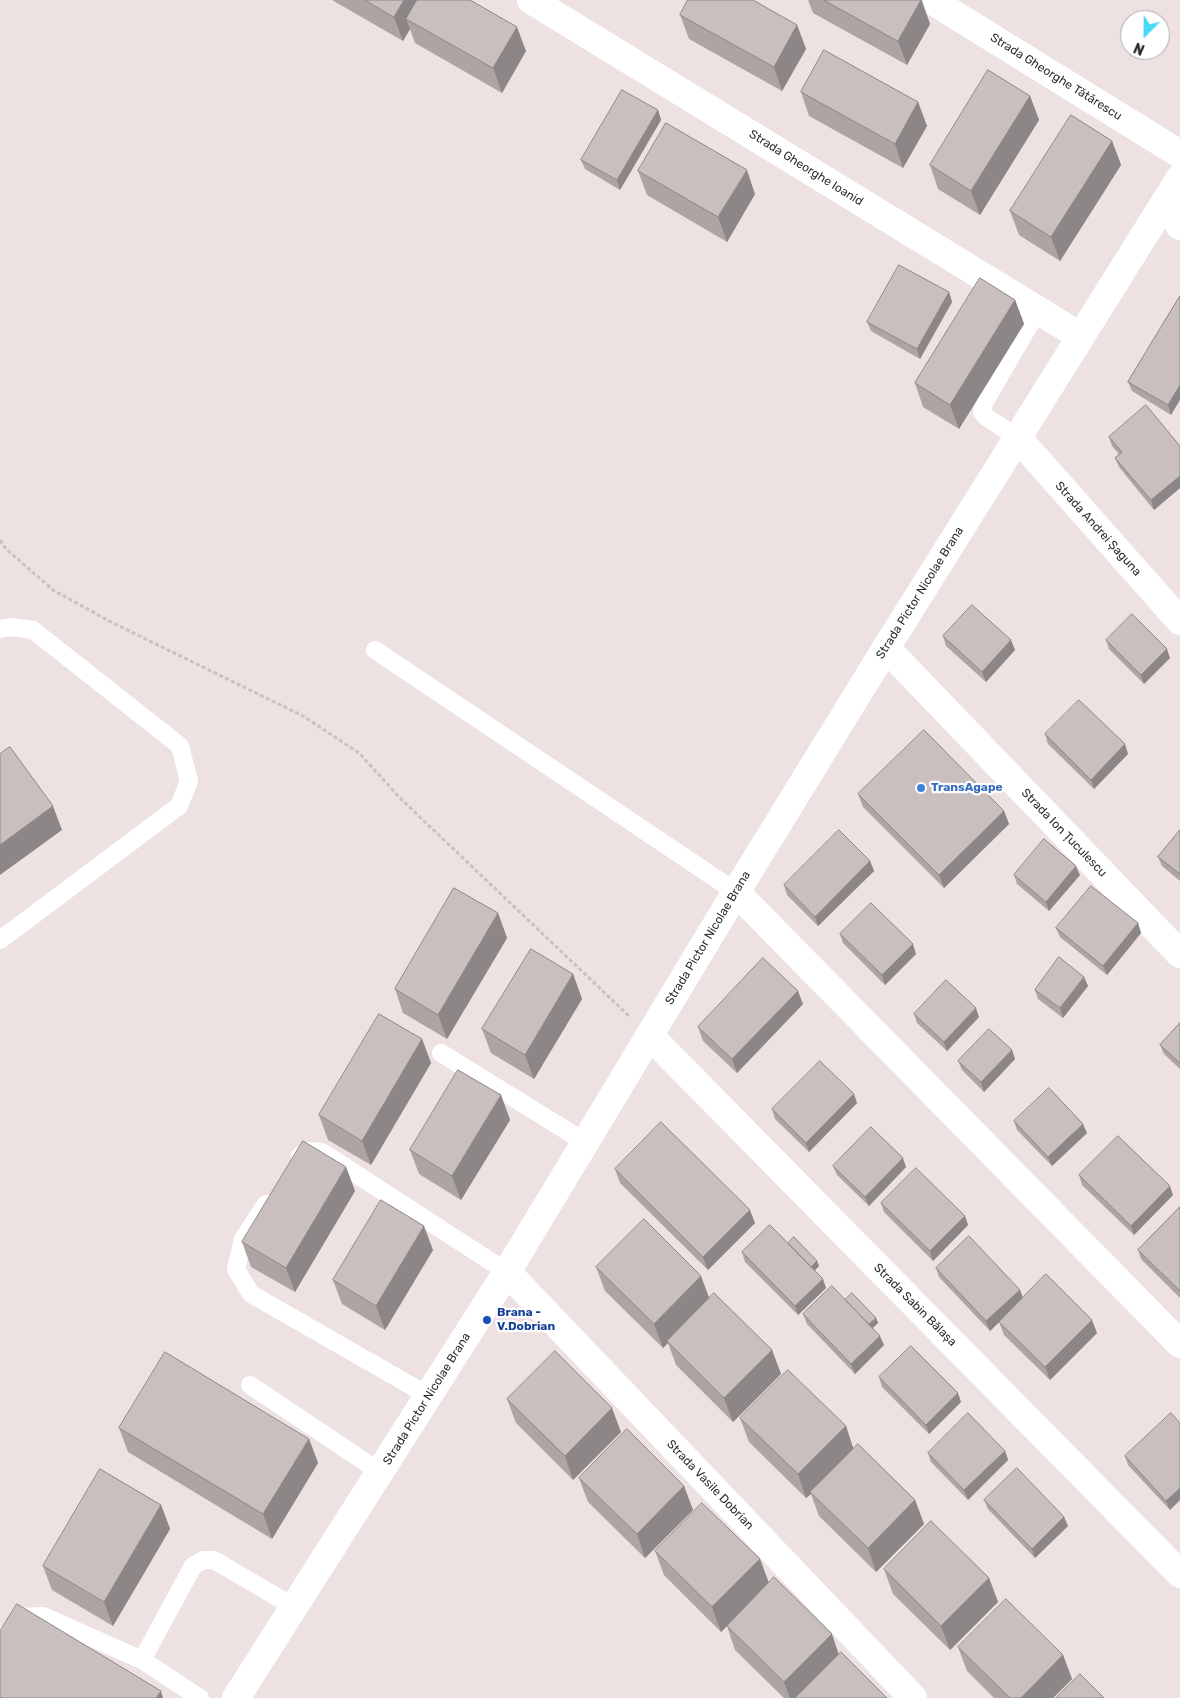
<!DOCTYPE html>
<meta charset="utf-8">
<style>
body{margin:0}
#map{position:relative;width:1180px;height:1698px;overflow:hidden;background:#eee1e2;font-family:Rubik,sans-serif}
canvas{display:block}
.north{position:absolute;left:1120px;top:10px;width:50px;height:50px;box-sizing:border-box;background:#fff;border:1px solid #ababab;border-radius:50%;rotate:203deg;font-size:14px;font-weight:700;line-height:20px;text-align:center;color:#2d2d2d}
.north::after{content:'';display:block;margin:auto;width:18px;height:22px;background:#47d9f5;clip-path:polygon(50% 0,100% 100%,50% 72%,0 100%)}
</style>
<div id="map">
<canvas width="1180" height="1698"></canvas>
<div class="north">N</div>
</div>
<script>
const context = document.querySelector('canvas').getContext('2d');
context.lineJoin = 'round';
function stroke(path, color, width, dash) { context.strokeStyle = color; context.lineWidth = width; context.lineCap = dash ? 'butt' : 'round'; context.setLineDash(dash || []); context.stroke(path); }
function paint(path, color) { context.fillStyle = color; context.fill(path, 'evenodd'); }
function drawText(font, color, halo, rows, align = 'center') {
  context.font = font + ' Rubik,sans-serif'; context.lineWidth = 4.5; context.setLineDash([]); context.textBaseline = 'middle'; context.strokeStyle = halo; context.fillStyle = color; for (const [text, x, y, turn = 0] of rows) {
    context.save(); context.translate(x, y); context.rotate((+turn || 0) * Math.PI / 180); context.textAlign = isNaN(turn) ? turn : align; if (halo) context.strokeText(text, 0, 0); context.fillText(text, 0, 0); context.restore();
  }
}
const path = new Path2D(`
 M0,540l6,9 47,41 58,32 192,94 56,37 43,47 227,216`);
const lane = new Path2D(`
 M1017,437l-31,-20 -4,-5 2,-9 54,-93
 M0,629l11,-2 22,3 147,116 9,35 -10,25 -179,134
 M375,650l361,242
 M441,1053l144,89
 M300,1156l7,-5 15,1 185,120
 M266,1204l-23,35 -7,30 15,25 178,102
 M250,1385l130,87
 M0,1641l22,-24 21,-1 99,44
 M200,1698l-58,-38 51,-94 10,-6h11l80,47`);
const street = new Path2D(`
 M531,0l549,336
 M931,0l249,154
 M1164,204l16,22
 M1017,437l163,184
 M886,648l294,306
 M736,892l444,452
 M650,1036l530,538
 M507,1272l406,426`);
const secondary = new Path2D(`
 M236,1698l271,-426 229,-380 150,-244 294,-470`);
const wall = new Path2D(`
 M332,0h138l56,51 -24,42 -87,-50 -5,-14 -7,12z
 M808,0h114l8,24 -23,41 -94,-52z
 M680,15l117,10 9,24 -24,42 -93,-52z
 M801,92l117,10 9,24 -24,42 -94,-52z
 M1030,96l9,24 -59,95 -42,-26 -8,-24z
 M658,110l3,10 -41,70 -35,-21 -4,-9z
 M1112,141l9,24 -61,96 -41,-26 -9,-24z
 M638,171l117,23 -28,48 -80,-47z
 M949,292l3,10 -32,57 -49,-28 -4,-9z
 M1180,296l-9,119 -39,-24 -4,-9z
 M1015,300l9,24 -65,105 -36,-22 -8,-24z
 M1109,437l71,9v42l-26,22 -35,-43 -4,-9 4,-4 -7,-8z
 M943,636l72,14 -29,32 -40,-36z
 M1106,640l64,18 -26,26 -35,-35z
 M1045,734l83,20 -34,35 -46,-45z
 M858,794l146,17 5,13 -65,64 -81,-81z
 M1180,830v51l-18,-15 -4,-9z
 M870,861l4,10 -56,55 -31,-31 -3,-10z
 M1014,875h66l-31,36 -32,-27z
 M498,913l9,25 -60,101 -44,-26 -8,-24z
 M1138,923l3,10 -34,42 -47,-38 -4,-9z
 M840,934l76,20 -31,31 -42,-42z
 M573,974l9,25 -48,80 -43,-26 -9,-24z
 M1084,977l4,9 -25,32 -25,-19 -3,-9z
 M803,1004l-66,69 -34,-32 -5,-14z
 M914,1014l65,3 -32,34 -30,-28z
 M1180,1023v46l-16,-15 -4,-9z
 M422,1039l9,24 -60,102 -43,-25 -9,-25z
 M1012,1050l3,9 -31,33 -22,-22 -4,-9z
 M501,1095l9,25 -49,80 -42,-26 -9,-24z
 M857,1103l-48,49 -34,-33 -3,-10z
 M1014,1121l73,12 -35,33 -35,-36z
 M833,1166l73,1 -37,39 -32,-31z
 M346,1167l9,24 -60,101 -44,-25 -9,-25z
 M615,1169l140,54 -47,47 -88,-87z
 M1079,1175l94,20 -39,40 -52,-50z
 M881,1203l84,13 3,9 -35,36 -49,-49z
 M1180,1207v91l-39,-39 -3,-9z
 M788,1243l29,18 2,5 -4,4 11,18 -28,27 -53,-53 -3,-10z
 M433,1250l-48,80 -43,-26 -9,-24z
 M596,1267l114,31 62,52 9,24 -48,48 -57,-57 -8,-22 -5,5 -58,-57z
 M936,1268l84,22 3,8 74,35 -47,47 -46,-45 -5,-13 -9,9 -51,-54z
 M803,1314l73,4 2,5 -5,5 11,17 -29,29 -48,-50z
 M879,1377l82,25 -32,32 -47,-47z
 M507,1399l114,33 -48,48 -57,-57z
 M740,1418l106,8 7,22 62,52 9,24 -48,48 -57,-56 -8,-22 -5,4 -57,-56z
 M1180,1423l-10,87 -42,-45 -3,-9z
 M119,1428l190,11 9,24 -46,76 -144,-87z
 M1005,1451l3,9 -40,40 -37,-38 -3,-9z
 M579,1478l105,8 9,24 -48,48 -57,-56z
 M984,1500l80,17 4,9 -33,32 -47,-49z
 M161,1505l9,24 -57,97 -61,-36 -9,-24z
 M655,1551l105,8 8,24 71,71 48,44h-103l-49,-48 -8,-24 -6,6 -57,-57z
 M884,1569l105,9 9,24 -48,48 -57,-56z
 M958,1647l105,8 9,24 -19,19h-59l-27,-27z`);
const shadedWall = new Path2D(`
 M404,0h23l-21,19 4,10 -7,12 -9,-24z
 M921,0l9,24 -23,41 -9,-24z
 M797,25l9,24 -24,42 -8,-24z
 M517,27l9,24 -24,42 -9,-25z
 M1030,96l9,24 -59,95 -9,-24z
 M918,102l9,24 -24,42 -8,-24z
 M658,110l3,10 -41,70 -3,-10z
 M1112,141l9,24 -61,96 -9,-24z
 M747,170l8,24 -28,48 -9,-25z
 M949,292l3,10 -32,57 -3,-10z
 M1015,300l9,24 -65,105 -9,-24z
 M1180,385v15l-9,15 -3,-10z
 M1180,476v12l-26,22 -3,-10z
 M1011,640l4,10 -29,32 -4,-10z
 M1167,649l3,9 -26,26 -3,-9z
 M1125,744l3,10 -34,35 -3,-9z
 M53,806l9,24 -62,45v-30z
 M1004,811l5,13 -65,64 -5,-13z
 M870,861l4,10 -56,55 -3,-9z
 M1076,866l4,9 -31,36 -3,-9z
 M498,913l9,25 -60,101 -9,-24z
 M1138,923l3,10 -34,42 -4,-9z
 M913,944l3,10 -31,31 -3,-10z
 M573,974l9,25 -48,80 -9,-24z
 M1084,977l4,9 -25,32 -3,-10z
 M798,991l5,13 -66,69 -5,-14z
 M976,1008l3,9 -32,34 -3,-9z
 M422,1039l9,24 -60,102 -9,-24z
 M1012,1050l3,9 -31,33 -3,-10z
 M854,1094l3,9 -48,49 -3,-9z
 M501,1095l9,25 -49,80 -9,-24z
 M1083,1124l4,9 -35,33 -4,-9z
 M903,1158l3,9 -37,39 -4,-9z
 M346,1167l9,24 -60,101 -9,-24z
 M1170,1186l3,9 -39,40 -3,-9z
 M750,1210l5,13 -47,47 -5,-13z
 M965,1216l3,9 -35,36 -3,-10z
 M424,1226l9,24 -48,80 -9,-24z
 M817,1261l2,5 -7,7 -2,-5z
 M701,1276l9,24 -43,41 1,2 -5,5 -9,-24z
 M823,1279l3,9 -28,27 -3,-9z
 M1020,1290l3,9 -33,32 -4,-10z
 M876,1318l2,5 -8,7 -2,-4z
 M1092,1320l5,13 -47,47 -5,-13z
 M880,1336l4,9 -29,29 -4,-10z
 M772,1350l9,24 -48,48 -9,-24z
 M958,1393l3,9 -32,32 -3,-9z
 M612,1408l9,24 -48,48 -8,-24z
 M846,1426l8,25 -44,41 1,2 -5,4 -8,-24z
 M309,1439l9,24 -46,76 -9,-25z
 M1005,1451l3,9 -40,40 -4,-10z
 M684,1486l9,24 -48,48 -8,-24z
 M1180,1488v12l-10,10 -4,-9z
 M915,1500l9,24 -48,48 -8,-24z
 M161,1505l9,24 -57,97 -9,-24z
 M1064,1517l4,9 -33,32 -3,-9z
 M760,1559l9,24 -48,49 -9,-25z
 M989,1578l9,24 -48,48 -9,-24z
 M832,1634l8,24 -39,40h-11l-6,-16z
 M1063,1655l9,24 -19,19h-32z
 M161,1691l2,7h-7z`);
const building = new Path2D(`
 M365,0h39l-10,17z
 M417,0h53l47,27 -24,41 -87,-49z
 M688,0h65l44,25 -23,42 -94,-52z
 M824,0h97l-23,41z
 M824,50l94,52 -23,42 -94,-52z
 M988,70l42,26 -59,95 -41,-26z
 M622,90l36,20 -41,70 -36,-20z
 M1071,115l41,26 -61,96 -41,-26z
 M666,123l81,47 -29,47 -80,-46z
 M899,265l50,27 -32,57 -50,-27z
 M980,278l35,22 -65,105 -35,-22z
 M1180,296v89l-12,20 -40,-23z
 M1146,405l34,41v30l-29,24 -36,-42 7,-6 -13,-15z
 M972,605l39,35 -29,32 -39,-36z
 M1132,614l35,35 -26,26 -35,-35z
 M1079,700l46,44 -34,36 -46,-46z
 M924,730l80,81 -65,64 -81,-81z
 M10,747l43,59 -53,39v-91z
 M839,830l31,31 -55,56 -31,-32z
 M1180,830v44l-22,-17z
 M1044,839l32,27 -30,36 -32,-27z
 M1091,886l47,37 -35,43 -47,-38z
 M454,888l44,25 -60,102 -43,-26z
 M871,903l42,41 -31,31 -42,-41z
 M531,949l42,25 -48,81 -43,-26z
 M1059,957l25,20 -24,31 -25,-18z
 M763,958l35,33 -66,68 -34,-32z
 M946,980l30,28 -32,34 -30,-28z
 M379,1014l43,25 -60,102 -43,-26z
 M1180,1023v40l-20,-18z
 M989,1029l23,21 -31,32 -23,-21z
 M820,1061l34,33 -48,49 -34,-34z
 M458,1070l43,25 -49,81 -42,-26z
 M1049,1088l34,36 -35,33 -34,-36z
 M661,1122l89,88 -47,47 -88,-88z
 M871,1127l32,31 -38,39 -32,-31z
 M1118,1136l52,50 -39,40 -52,-51z
 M303,1141l43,26 -60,101 -44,-26z
 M916,1168l49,48 -35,35 -49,-48z
 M381,1200l43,26 -48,80 -43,-26z
 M1180,1207v84l-42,-41z
 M644,1219l57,57 -47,48 -58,-57z
 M770,1225l53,54 -28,27 -53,-54z
 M969,1236l51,54 -34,31 -50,-53z
 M794,1237l23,24 -6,6 -23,-24z
 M1046,1274l46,46 -47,47 -46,-45z
 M832,1286l48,50 -29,28 -48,-50z
 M714,1293l58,57 -48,48 -57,-57z
 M852,1293l24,25 -7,6 -24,-24z
 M911,1346l47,47 -32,32 -47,-48z
 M555,1351l57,57 -47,48 -58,-57z
 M165,1352l144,87 -46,75 -144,-86z
 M788,1370l58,56 -48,48 -58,-56z
 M968,1413l37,38 -41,39 -36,-37z
 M1171,1413l9,10v65l-14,13 -41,-45z
 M627,1429l57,57 -47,48 -58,-56z
 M858,1444l57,56 -47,48 -58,-56z
 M1017,1468l47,49 -32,32 -48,-49z
 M100,1469l61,36 -57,97 -61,-36z
 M702,1503l58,56 -48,48 -57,-56z
 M931,1521l58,57 -48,48 -57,-57z
 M774,1577l58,57 -48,48 -57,-56z
 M1006,1599l57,56 -42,43h-11l-52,-51z
 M17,1604l144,87 -5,7h-154l-2,-1v-66z
 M841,1652l46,46h-92z
 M1080,1674l24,24h-48z`);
const markers = [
 [921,788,5,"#3f7fe0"],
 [487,1320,5,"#1a4fb4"]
];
const streetNames = [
 ["Strada Gheorghe Tătărescu",1056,77,32],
 ["Strada Gheorghe Ioanid",806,168,32],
 ["Strada Andrei Șaguna",1098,529,48],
 ["Strada Pictor Nicolae Brana",920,593,-58],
 ["Strada Ion Țuculescu",1064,833,46],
 ["Strada Pictor Nicolae Brana",708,938,-59],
 ["Strada Sabin Bălașa",915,1305,45],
 ["Strada Pictor Nicolae Brana",427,1399,-58],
 ["Strada Vasile Dobrian",710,1485,46]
];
const shopNames = [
 ["TransAgape",931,788]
];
const transitNames = [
 ["Brana -",497,1313],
 ["V.Dobrian",497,1327]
];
stroke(path, '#c4c4c4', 3, [4, 2.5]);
stroke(lane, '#fff', 18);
stroke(street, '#fff', 28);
stroke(secondary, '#fff', 28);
paint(wall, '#aea4a4');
paint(shadedWall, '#8d8686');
paint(building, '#cabfbf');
stroke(building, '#8d8686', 1);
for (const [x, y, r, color] of markers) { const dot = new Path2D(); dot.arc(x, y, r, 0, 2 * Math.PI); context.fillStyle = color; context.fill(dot); stroke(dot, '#fff', 2); }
drawText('12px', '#2d2d2d', '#fff', streetNames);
drawText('bold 12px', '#366cbe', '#fff', shopNames, 'left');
drawText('bold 12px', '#164399', '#fff', transitNames, 'left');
</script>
